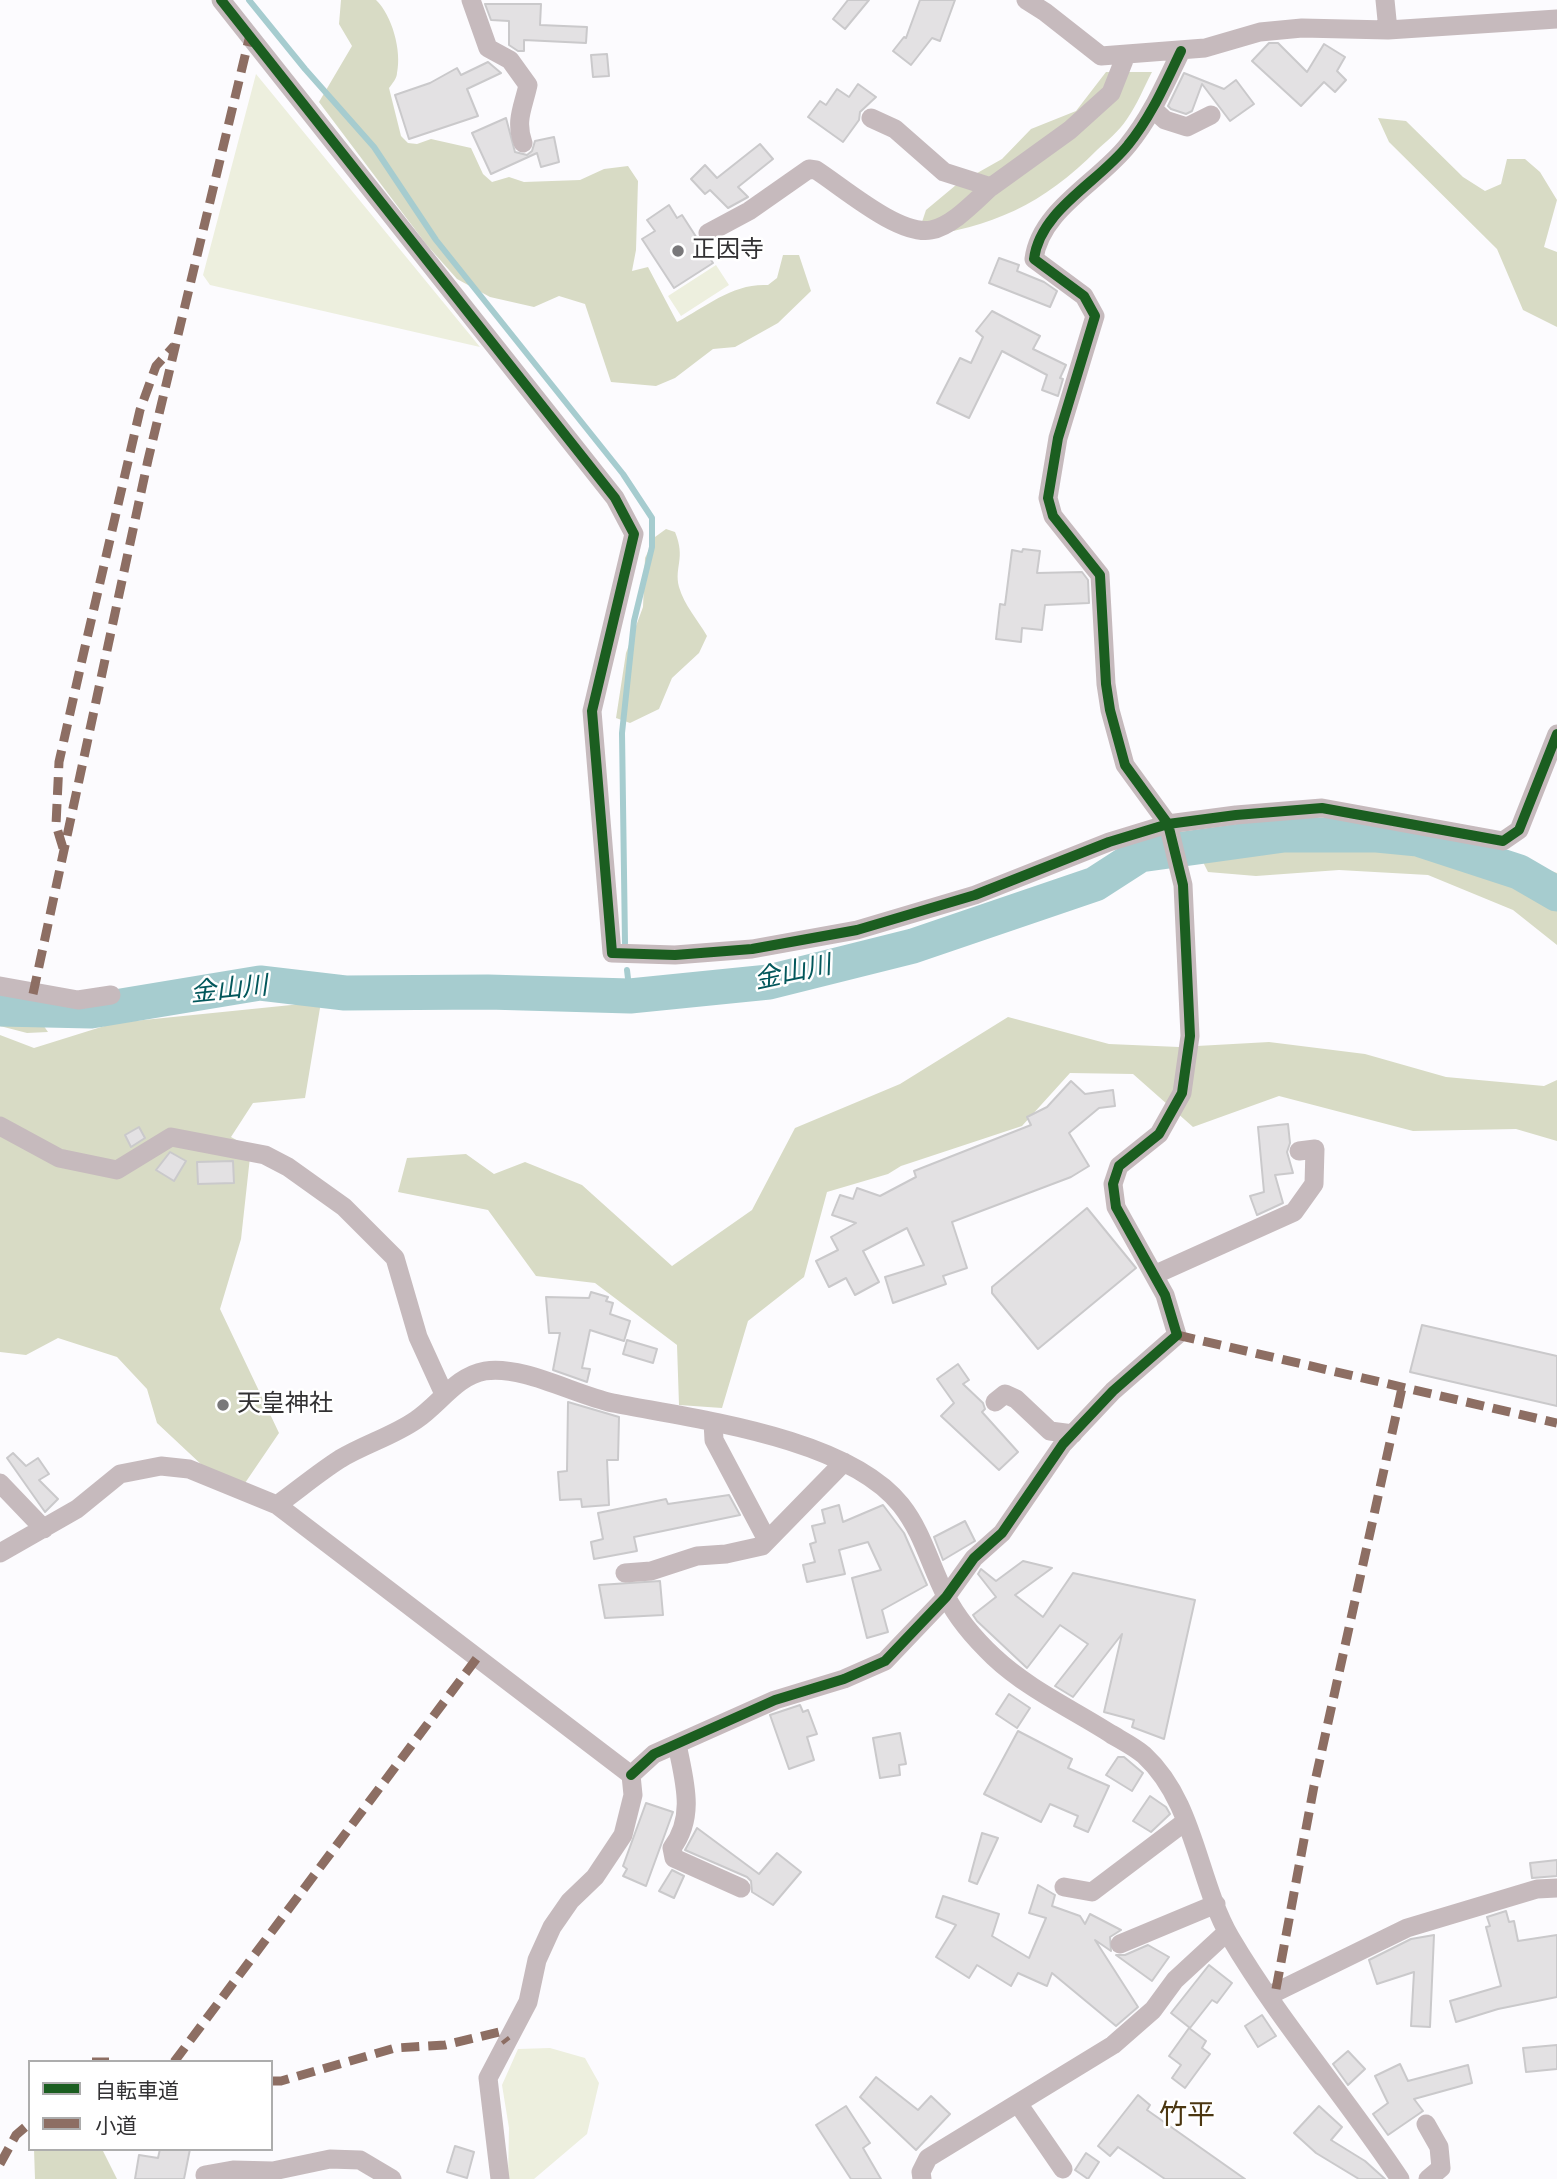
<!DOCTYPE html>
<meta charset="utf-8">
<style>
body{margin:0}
#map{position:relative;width:1557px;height:2179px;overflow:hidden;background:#fcfbfe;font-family:Roboto,"Noto Sans JP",sans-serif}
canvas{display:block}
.legend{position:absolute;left:28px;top:2060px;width:245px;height:91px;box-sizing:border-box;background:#fff;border:2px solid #adadad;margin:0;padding:9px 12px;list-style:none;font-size:21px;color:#323133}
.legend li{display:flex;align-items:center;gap:14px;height:35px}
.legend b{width:35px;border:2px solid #adadad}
</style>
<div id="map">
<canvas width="1557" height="2179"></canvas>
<ul class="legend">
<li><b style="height:9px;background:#1b5e20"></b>自転車道</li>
<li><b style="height:9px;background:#8d6e63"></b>小道</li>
</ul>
</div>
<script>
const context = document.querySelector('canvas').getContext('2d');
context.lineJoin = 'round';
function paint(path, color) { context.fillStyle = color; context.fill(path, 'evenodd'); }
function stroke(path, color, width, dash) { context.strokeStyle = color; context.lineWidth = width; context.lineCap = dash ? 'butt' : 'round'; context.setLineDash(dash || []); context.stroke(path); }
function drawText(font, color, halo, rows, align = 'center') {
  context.font = font + ' Roboto,"Noto Sans JP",sans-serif'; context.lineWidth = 5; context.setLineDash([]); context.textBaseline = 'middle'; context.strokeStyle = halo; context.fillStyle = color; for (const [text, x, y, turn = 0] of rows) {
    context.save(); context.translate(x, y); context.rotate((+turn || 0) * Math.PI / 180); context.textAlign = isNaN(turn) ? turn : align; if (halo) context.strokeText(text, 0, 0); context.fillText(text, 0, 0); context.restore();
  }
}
const green = new Path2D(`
 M256,74l224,273 -270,-62 -7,-10z
 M716,265l13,20 -48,31 -13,-20z
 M550,2048l35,10 14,25 -12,51 -53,45h-26l1,-51 -7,-43 16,-36z`);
const forest = new Path2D(`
 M341,0h35c16,15 26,51 21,73 0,5 -5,11 -8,15l12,48 7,7 9,1 14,-5 40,9 12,26 9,8 17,-5 15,5 56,-2 24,-11 24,-3 10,15 -2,69 -4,21 16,-4 29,55c30,-16 56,-39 91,-37l9,-7 6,-23h16l12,36 -33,32 -43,24 -22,2 -38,29 -19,8 -45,-4 -26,-78 -26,-8 -25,11 -44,-10 -33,-18 -31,-35 -107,-142 33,-56 -13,-22z
 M1106,72h46c-8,15 -15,33 -25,47 -8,12 -20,22 -30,31 -53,54 -106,78 -180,87l9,-27 30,-25 46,-26 29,-30 45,-18z
 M1378,118l28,3 57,56 22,14 16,-7 6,-25h18l15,13 17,28 -13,47 13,5v75l-34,-17 -26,-61 -108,-107z
 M666,529l9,3c11,27 -1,34 4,55 5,18 19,33 28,49l-8,17 -27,25 -13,31 -29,14 -14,-5 10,-65 17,-46 2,-49 10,-21z
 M1327,822c81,5 154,23 230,51v72l-44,-35 -85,-35 -89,-5 -83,6 -48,-4 -18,-36 85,-13z
 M0,996l39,23 9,13 -21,1 -27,-7z
 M321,1002l-16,96 -52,5 -22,34 20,11 -10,91 -21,70 59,124 -36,53 -39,-19 -47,-44 -10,-34 -30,-32 -59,-19 -32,17 -26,-3v-317l34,13 80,-25z
 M1008,1017l101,27 70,3 90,-5 96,12 81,23 98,9 13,-6v61l-41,-12 -103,2 -134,-35 -86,31 -60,-53 -63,-1 -48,53 -121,40 -13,8 -61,18 -23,85 -56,44 -26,87 -43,-3 -2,-60 -82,-62 -59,-7 -48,-66 -90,-18 9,-34 59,-4 28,20 31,-12 57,23 90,81 80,-56 43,-82 105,-44z
 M34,2149h68l15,30h-82z`);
const stream = new Path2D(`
 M249,0l56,69 69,78 62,93 187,234 29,44v29l-18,74 -12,112 3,210
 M627,970l3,26`);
const river = new Path2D(`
 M0,1009l91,2 169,-28 85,10 143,-1 142,4 139,-14 144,-36 182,-62 45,-29 144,-20h93l41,4 101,33 38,22`);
const building = new Path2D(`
 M848,0h21l-24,29 -12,-10z
 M920,0h35l-15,41 -8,-3 -21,27 -18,-14 11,-14 2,1z
 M485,4h56l-1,21 47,2 -1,16 -62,-3v11h-6l-9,-6v-24l-18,-1z
 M1269,43h9l29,29 17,-28 21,13 -8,14 9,9 -11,12 -11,-10 -23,24 -49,-45z
 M607,54l2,22 -16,1 -2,-22z
 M488,62l13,11 -34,16 11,27 -69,23 -14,-44 35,-12 27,-15 4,7z
 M1184,73l40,16 12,-9 18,24 -24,17 -28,-37 -10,27 -6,3 -15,-5 -3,-3z
 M858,84l18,13 -16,15 -1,8 -16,22 -35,-25 12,-16 6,4 11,-16 12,8z
 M506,118l9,34 12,3 5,-4 3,-10 19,-4 5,25 -18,5 -4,-14 -46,21 -19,-41z
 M760,144l13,15 -35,28 10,10 -20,11 -18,-18 -5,4 -14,-15 14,-14 12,13z
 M669,205l8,13 5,-3 31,48 -39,25 -32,-49 13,-8 -8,-11z
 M999,258l20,7 -2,6 27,11 13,9 -7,16 -61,-24z
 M992,311l48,25 -7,13 33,16 -6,13 3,1 -5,17 -16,-6 5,-15 -45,-24 -33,67 -32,-15 23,-45 11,5 12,-26 -7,-6z
 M1023,549l17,2 -3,22 45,-1 6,8 1,23 -44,2 -3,25 -20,-2 -1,14 -25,-3 4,-35 5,1 7,-55 10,2z
 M1071,1081l14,13 28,-4 2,16 -16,2 -30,25 20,33 -18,11 -119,45 15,46 -24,8 3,8 -53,19 -8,-26 39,-12 -17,-37 -44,23 16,31 -24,13 -9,-17 -17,9 -13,-26 22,-11 -7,-13 25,-14 -24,-8 8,-20 13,4 4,-11 23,8 36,-19 -2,-6 117,-46 -4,-8 20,-10z
 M1288,1124l2,19 -3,9 6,21 -18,2 8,28 -26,12 -7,-19 14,-4 -6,-65z
 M139,1127l6,11 -14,9 -6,-12z
 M170,1152l16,9 -12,20 -18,-11z
 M233,1161l1,22 -36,1 -1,-22z
 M1087,1208l49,60 -98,81 -46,-56v-6z
 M591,1292l17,5 -2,4 7,2 -3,11 20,7 -6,20 -34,-11 -8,38 8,1 -3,13 -34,-12 7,-37h-11l-3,-36 43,1z
 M1422,1325l135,31v50l-147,-34z
 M627,1340l30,9 -4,14 -30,-9z
 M958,1364l11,16 -6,4 20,19 2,6 -3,3 36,40 -19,18 -58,-54 13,-13 -17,-24z
 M568,1402l51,15 -1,43h-11l2,45 -27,2 -1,-8 -21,1 -2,-28 9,-1z
 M13,1453l13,13 12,-8 11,16 -10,6 19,19 -13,13 -38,-54z
 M729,1495l11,20 -106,22 3,14 -43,8 -3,-17 12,-3 -5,-26 68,-14 2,5z
 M839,1505l4,17 40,-17 21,28 23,52 -45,25 6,22 -21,6 -15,-60 29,-8 -13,-28 -29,8 6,24 -38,8 -4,-17 12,-3 -5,-18 6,-2 -4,-16 13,-3 -3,-13z
 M965,1521l10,20 -32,19 -9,-23z
 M1023,1561l29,7 -37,27 28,22 30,-44 122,27 -31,139 -32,-12 2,-7 -30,-8 18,-78 -49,63 -18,-11 33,-42 -28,-19 -33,43 -50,-47 -4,-6 23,-18 -18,-23 3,-5 15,12z
 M660,1581l3,34 -58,3 -6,-33z
 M1009,1694l21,14 -13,20 -21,-14z
 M800,1705l3,7 5,-2 9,24 -10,3 7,23 -25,9 -19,-54z
 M1018,1731l54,28 -4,9 41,18 -21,46 -14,-6 4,-10 -28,-12 -9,18 -57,-28z
 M900,1733l6,31 -7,1 1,10 -20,3 -7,-40z
 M1118,1757h6l19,16 -11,18 -26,-16z
 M1150,1796l16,11 4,7 -19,18 -18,-11z
 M646,1803l27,9 -27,74 -23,-10 4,-7 -4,-3z
 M697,1828l62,46 18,-21 24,19 -28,33 -21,-13 -1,-11 -4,-4 -62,-27z
 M982,1833l16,5 -21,46 -8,-3z
 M1557,1860v16l-25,2 -2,-15z
 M672,1870l12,6 -10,22 -15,-7z
 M1038,1885l17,10 -3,11 28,10 5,8 5,-10 31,16 -11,7 1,14 -16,-11 43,67 -22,19 -64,-53 -5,13 -29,-13 -7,13 -34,-21 -8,13 -33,-21 20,-32 -20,-8 7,-21 56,18 -7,22 37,22 17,-40 -17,-5z
 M1506,1911l3,11 5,-1 4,20 39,-6v62l-59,12 -42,13 -6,-21 51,-15 -15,-59 4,-1 -3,-9z
 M1434,1935l-4,92 -19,-1 3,-54 -37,12 -8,-24 42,-21z
 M1148,1945l21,12 -17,24 -36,-26h9z
 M1209,1965l23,18 -15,20 -5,-3 -22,28 -19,-15z
 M1262,2015l14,21 -18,11 -13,-21z
 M1189,2028l17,13 -4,7 8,6 -25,34 -13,-10 9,-13 -12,-9z
 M1557,2045v24l-31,3 -3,-24z
 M1348,2051l17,18 -17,16 -15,-21z
 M1400,2064l8,17 60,-16 4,18 -58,16 9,12 -35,24 -15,-21 15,-11 -13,-27z
 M876,2077l42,33 13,-14 19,18 -34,36 -56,-53z
 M1138,2095l12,10 -3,5 98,69h-80l-47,-32 -8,9 -12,-10z
 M846,2106l24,37 -7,5 18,31h-30l-35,-54z
 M1319,2106l23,21 -11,13 34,21 20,18h-26l-43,-26 -22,-20z
 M455,2146l19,6 -7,26 -20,-6z
 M160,2149h30l-6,30h-49l4,-24 19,3z
 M1086,2153l13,9 -11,17 -13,-9z`);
const minor = new Path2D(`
 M221,0l394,498 19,36 -42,177 20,242 63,2 77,-6 105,-19 118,-35 134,-53 59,-18 68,-9 86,-7 181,33 16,-11 38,-96
 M471,0l17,48 22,12 18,25c-5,23 -13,35 -5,58
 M1026,0l19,12 56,44 104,-8 55,-16 42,-4 86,2 169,-11
 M1385,0l3,30
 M1153,109l12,11 22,7 24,-12
 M871,118l24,11 49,43 47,15 79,-57 41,-37 15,-38
 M708,233l41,-22 60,-42 7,1c28,18 83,66 115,60 22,-4 45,-30 62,-45
 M0,986l78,14 33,-5
 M0,1126l59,32 58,12 54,-33 94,18 23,12 56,40 51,51 23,79 26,57
 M1154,1275l140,-63 20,-28 1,-35 -16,2
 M995,1402l10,-8 11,5 34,32 23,3
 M713,1422l1,18 53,100
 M0,1483l44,46
 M277,1505c21,-15 41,-32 63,-46 25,-15 53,-23 76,-39 24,-16 40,-44 69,-49 38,-6 90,24 128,32 81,16 234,34 288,102 22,28 29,60 45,91 11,22 30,44 48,61 34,32 78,52 117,77 10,6 24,13 33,21 51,47 53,124 86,182 50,85 116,160 170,242
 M0,1553l77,-44 43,-35 41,-8 28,3 88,36 354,270 2,20 -10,40 -28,42 -25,24 -18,26 -15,33 -9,42 -40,76 12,101
 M625,1573l26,-2 46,-15 29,-2 36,-8 82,-84
 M677,1744c7,36 19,72 -5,104l2,10 67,30
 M631,1775l23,-21 121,-54 69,-21 41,-18 61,-64 28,-39 28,-25 61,-89 50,-53 64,-56 -12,-40 -49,-88 -3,-23 6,-18 40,-32 23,-41 8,-57 -7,-151 -15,-61 -43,-59 -15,-55 -4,-26 -6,-109 -47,-59 -5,-18 10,-60 37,-122 -11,-20 -50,-37c6,-49 65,-77 94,-114 23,-28 37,-61 53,-94
 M1064,1887l28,5 94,-71
 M1120,1944l96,-40
 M1268,1996l139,-68 130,-39 20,-1
 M1019,2105l44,64
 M1426,2124l13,23 2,21 -13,11
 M205,2175l28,-5 40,1 57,-12 30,1 32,19
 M922,2179l-1,-7 7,-14 185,-113 40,-35 22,-30 52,-48`);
const quiet = new Path2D(`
 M63,848l-7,-23 3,-63 23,-102 58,-250 16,-44 18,-20
 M33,994l115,-534 102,-425
 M1177,1335l380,88
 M1276,1989l38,-203 88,-398
 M92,2062h17
 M174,2062l303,-404
 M271,2081h10l114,-33 50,-3 54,-13 8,10
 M0,2164l16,-29 14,-12`);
const cycleway = new Path2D(`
 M221,0l394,498 19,36 -42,177 20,242 63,2 77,-6 105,-19 118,-35 134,-53 59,-18 68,-9 86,-7 181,33 16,-11 38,-96
 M631,1775l23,-21 121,-54 69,-21 41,-18 61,-64 28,-39 28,-25 61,-89 50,-53 64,-56 -12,-40 -49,-88 -3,-23 6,-18 40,-32 23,-41 8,-57 -7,-151 -15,-61 -43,-59 -15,-55 -4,-26 -6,-109 -47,-59 -5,-18 10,-60 37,-122 -11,-20 -50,-37c6,-49 65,-77 94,-114 23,-28 37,-61 53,-94`);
const markers = [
 [678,251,7,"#79787a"],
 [223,1405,7,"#79787a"]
];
const poiNames = [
 ["正因寺",692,251],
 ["天皇神社",237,1405]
];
const waterNames = [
 ["金山川",793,974,-12],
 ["金山川",229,991,-6]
];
const quarterNames = [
 ["竹平",1187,2117]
];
paint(green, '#edefde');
paint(forest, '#d8dbc5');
stroke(stream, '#a6cccf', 6);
stroke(river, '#a6cccf', 35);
paint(building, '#e3e1e3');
stroke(building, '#cac9cb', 2);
stroke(minor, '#c6babd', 19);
stroke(quiet, '#8d6e63', 9, [18, 9]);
stroke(cycleway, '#1b5e20', 10);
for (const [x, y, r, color] of markers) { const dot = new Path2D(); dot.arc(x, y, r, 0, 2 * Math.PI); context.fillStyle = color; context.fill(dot); stroke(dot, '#fff', 2.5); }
drawText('24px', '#323133', '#fff', poiNames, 'left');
drawText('italic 26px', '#02575b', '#fff', waterNames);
drawText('28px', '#4b3610', '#fff', quarterNames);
</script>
